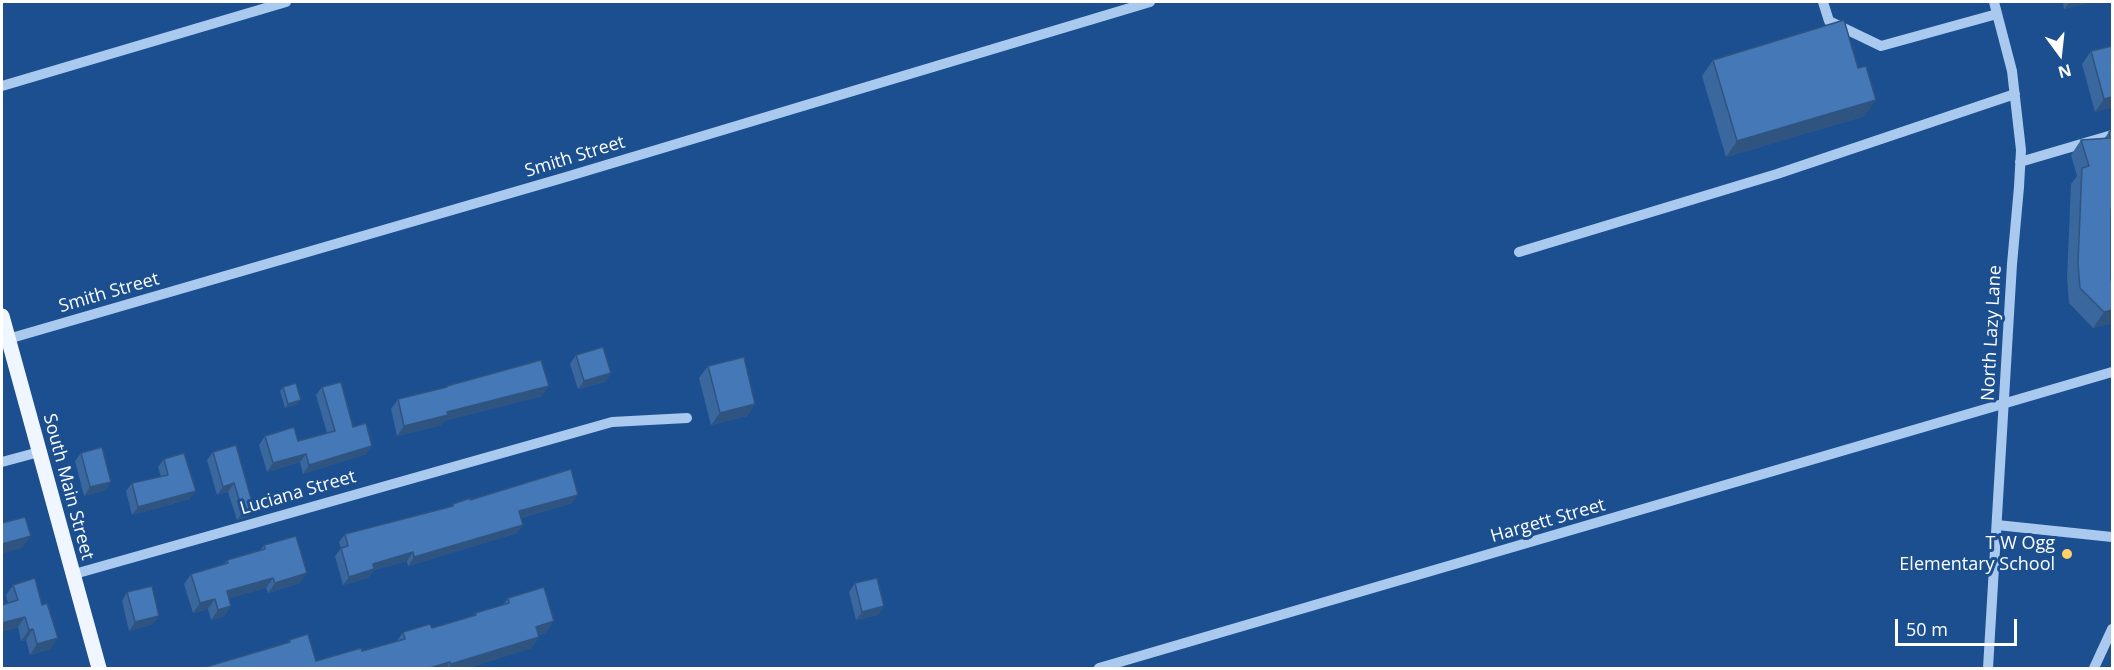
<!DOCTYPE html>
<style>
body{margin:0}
#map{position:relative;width:2114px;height:670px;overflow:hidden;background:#1b4f8f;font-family:"Open Sans",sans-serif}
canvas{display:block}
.frame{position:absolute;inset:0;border:3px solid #fff;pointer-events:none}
.north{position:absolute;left:2030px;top:24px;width:60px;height:60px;-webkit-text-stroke:4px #1b4f8f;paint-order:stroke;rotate:165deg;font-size:16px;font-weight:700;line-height:24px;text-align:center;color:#fff}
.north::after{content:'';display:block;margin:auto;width:21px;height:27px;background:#fff;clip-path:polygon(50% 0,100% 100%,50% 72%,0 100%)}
.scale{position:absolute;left:1895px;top:619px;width:122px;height:27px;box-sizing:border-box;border:3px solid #fff;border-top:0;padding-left:8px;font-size:18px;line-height:21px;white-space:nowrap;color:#fff;-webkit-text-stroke:4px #1b4f8f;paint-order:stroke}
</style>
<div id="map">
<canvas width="2114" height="670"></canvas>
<div class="frame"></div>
<div class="north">N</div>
<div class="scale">50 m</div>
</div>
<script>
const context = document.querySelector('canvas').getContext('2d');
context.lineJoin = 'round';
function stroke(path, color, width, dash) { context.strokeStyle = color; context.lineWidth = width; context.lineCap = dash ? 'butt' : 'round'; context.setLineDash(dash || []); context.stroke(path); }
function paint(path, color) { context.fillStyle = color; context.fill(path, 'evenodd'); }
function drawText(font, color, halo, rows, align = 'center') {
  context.font = font + ' "Open Sans",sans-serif'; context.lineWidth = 6; context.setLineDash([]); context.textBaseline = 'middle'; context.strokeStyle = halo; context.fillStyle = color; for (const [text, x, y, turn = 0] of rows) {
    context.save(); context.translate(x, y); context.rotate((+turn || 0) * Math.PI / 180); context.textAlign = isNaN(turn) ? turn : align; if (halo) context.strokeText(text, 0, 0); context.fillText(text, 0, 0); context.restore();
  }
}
const minor = new Path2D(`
 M1823,2l6,19 52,25 116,-32
 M2,86l284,-84
 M2020,162l92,-27
 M1519,252l258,-78 238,-80
 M8,339l558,-162 584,-175
 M2,462l37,-10
 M1997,525l115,12
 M71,575l541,-153 75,-4
 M1099,668l1013,-296
 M1988,668l24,-404 7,-77 2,-37 -9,-79 -18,-69
 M2094,668l18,-39`);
const major = new Path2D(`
 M2,316l97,352`);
const wall = new Path2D(`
 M2063,2h29l-28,7z
 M2112,46v61l-17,5 -13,-48 9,-13z
 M1713,60l152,56 -139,41 -24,-81z
 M2112,130v104l-1,-2v48l1,43 -19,5 -24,-25 -2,-25 4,-94 6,-8 -6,-21 10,-15 23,-1 5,-7z
 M576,355l35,18 -6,9 -27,7 -8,-25z
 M708,366l47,38 -8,12 -36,9 -12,-47z
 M447,386l95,10 -98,25 -3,4 -44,11 -6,-27 7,-10 48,-11z
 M283,387l15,17 -13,4 -5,-17z
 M322,387l31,40 13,27 -63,20 -3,-12 -33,10 -8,-27 6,-9 33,5 29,-8 -11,-38z
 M213,452l41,57 -6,8 -11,3 -9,-28 -11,3 -10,-35z
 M81,453l30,29 -6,8 -21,6 -9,-35z
 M164,459l26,40 -58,16 -6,-24 6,-8 29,-6 -3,-10z
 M470,500l102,3 -51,15 -4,15 -109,33 -1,-5 -33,9 -6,8 -25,7 -8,-29 6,-8 -2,-6 6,-8 106,-27 2,-3z
 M264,545l36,38 -32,10 -2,-5 -37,10 2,8 -7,10 -13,4 -3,-11 -15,4 -9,-29 7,-10 33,-10 3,-4 33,-10z
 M855,583l29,23 -6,9 -22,5 -7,-28z
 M13,585l29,20 16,33 -8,11 -20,6 -4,-15 -5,1 -3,-14 -16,5v-27l6,-2 -2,-8z
 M127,592l26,32 -24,7 -7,-30z
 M508,598l38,35 -7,2v2l-8,11 -66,21h-266l88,-26 2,-3 27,21 46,-10 35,-10 6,-9 29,-4 41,-12 2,-3 28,-8z`);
const shadedWall = new Path2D(`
 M2070,2h22l-28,7z
 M2112,97v10l-17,5 9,-13z
 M1876,100l-11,16 -139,41 11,-16z
 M2112,310v13l-19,5 11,-16z
 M611,373l-6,9 -27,7 6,-8z
 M549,386l-7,10 -98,25 -3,4 -44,11 7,-10 43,-14z
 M301,400l-3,4 -13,4 3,-4z
 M755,404l-8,12 -36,9 9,-12z
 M372,446l-6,8 -63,20 6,-9z
 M306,454l-6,8 -33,10 6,-9z
 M111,482l-6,8 -21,6 6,-9z
 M234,483l-6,9 -11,3 6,-8z
 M196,491l-6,8 -58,16 6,-8z
 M578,495l-6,8 -59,17 6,-9z
 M254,509l-6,8 -11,3 6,-8z
 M523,525l-6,8 -109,33 6,-9z
 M31,536l-9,12 -20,6v-10z
 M413,552l-6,9 -33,9 -6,8 -25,7 6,-8 24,-13z
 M307,573l-7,10 -32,10 7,-10z
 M273,578l-7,10 -46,13 7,-10z
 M215,599l-7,10 -15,4 7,-10z
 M231,606l-7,10 -13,4 7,-10z
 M884,606l-6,9 -22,5 6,-8z
 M159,616l-6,8 -24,7 6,-9z
 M25,617l-7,10 -16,5v-9z
 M554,621l-8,12 -18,5 8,-11z
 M33,629l-7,11 -5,1 8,-11z
 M539,637l-8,11 -66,21h-17l3,-5z
 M58,638l-8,11 -20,6 7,-11z
 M450,662l-4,7h-20z`);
const building = new Path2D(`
 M1844,20l14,48 8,-2 10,34 -139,41 -24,-81z
 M2112,46v51l-8,2 -13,-48z
 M2112,130v80l-1,-1v71h1v30l-8,2 -24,-24 -2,-25 4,-95 7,-2 -8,-26 29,-2 -1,-6z
 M603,347l8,26 -27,8 -8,-26z
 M744,357l11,47 -35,9 -12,-47z
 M541,360l8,26 -102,26 1,3 -44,11 -6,-27 49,-12v-1z
 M341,382l12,45 13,-4 6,23 -63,19 -3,-11 -33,9 -8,-27 29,-9 4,14 37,-10 -13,-44z
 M296,383l5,17 -13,4 -5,-17z
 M236,445l18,64 -11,3 -9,-29 -11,4 -10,-35z
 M102,447l9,35 -21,5 -9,-34z
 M184,453l12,38 -58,16 -6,-24 36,-8 -4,-16z
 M571,469l7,26 -59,16 4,14 -109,32 -1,-5 -40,12 1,5 -25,8 -8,-29 7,-2 -3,-12 108,-28v-2l17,-6v2z
 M25,517l6,19 -29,8v-21z
 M296,536l11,37 -32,10 -2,-5 -46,13 4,15 -13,4 -3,-11 -15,4 -9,-29 37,-11 -1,-3 38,-11 -1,-4z
 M35,578l7,27 5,-2 11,35 -21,6 -4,-15 -4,1 -4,-13 -23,6v-18l16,-5 -5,-15z
 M877,578l7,28 -22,6 -7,-29z
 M152,586l7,30 -24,6 -8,-30z
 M544,587l10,34 -18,6 3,10 -88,27 -1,-2 -24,7h-227l91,-27 -1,-2 19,-6 8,27 45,-13 1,3 43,-12 -2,-7 27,-8 2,4 44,-13 -1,-2 34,-10 -1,-5z`);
const markers = [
 [2067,554,6,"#ffd166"]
];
const streetNames = [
 ["Smith Street",575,157,-17],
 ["Smith Street",109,293,-16],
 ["North Lazy Lane",1992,333,-87],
 ["South Main Street",68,487,75],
 ["Luciana Street",298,493,-16],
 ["Hargett Street",1548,521,-16]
];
const poiNames = [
 ["T W Ogg",2055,544],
 ["Elementary School",2055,565]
];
stroke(minor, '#a9c9ee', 10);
stroke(major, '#f0f6ff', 15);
paint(wall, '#3a679d');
paint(shadedWall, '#305480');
paint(building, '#4478b7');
stroke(building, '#305480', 1.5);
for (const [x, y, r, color] of markers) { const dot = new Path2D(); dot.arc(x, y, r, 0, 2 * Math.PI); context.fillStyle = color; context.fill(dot); stroke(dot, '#1b4f8f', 2); }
drawText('18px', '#fff', '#1b4f8f', streetNames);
drawText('18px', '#fff', '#1b4f8f', poiNames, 'right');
</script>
